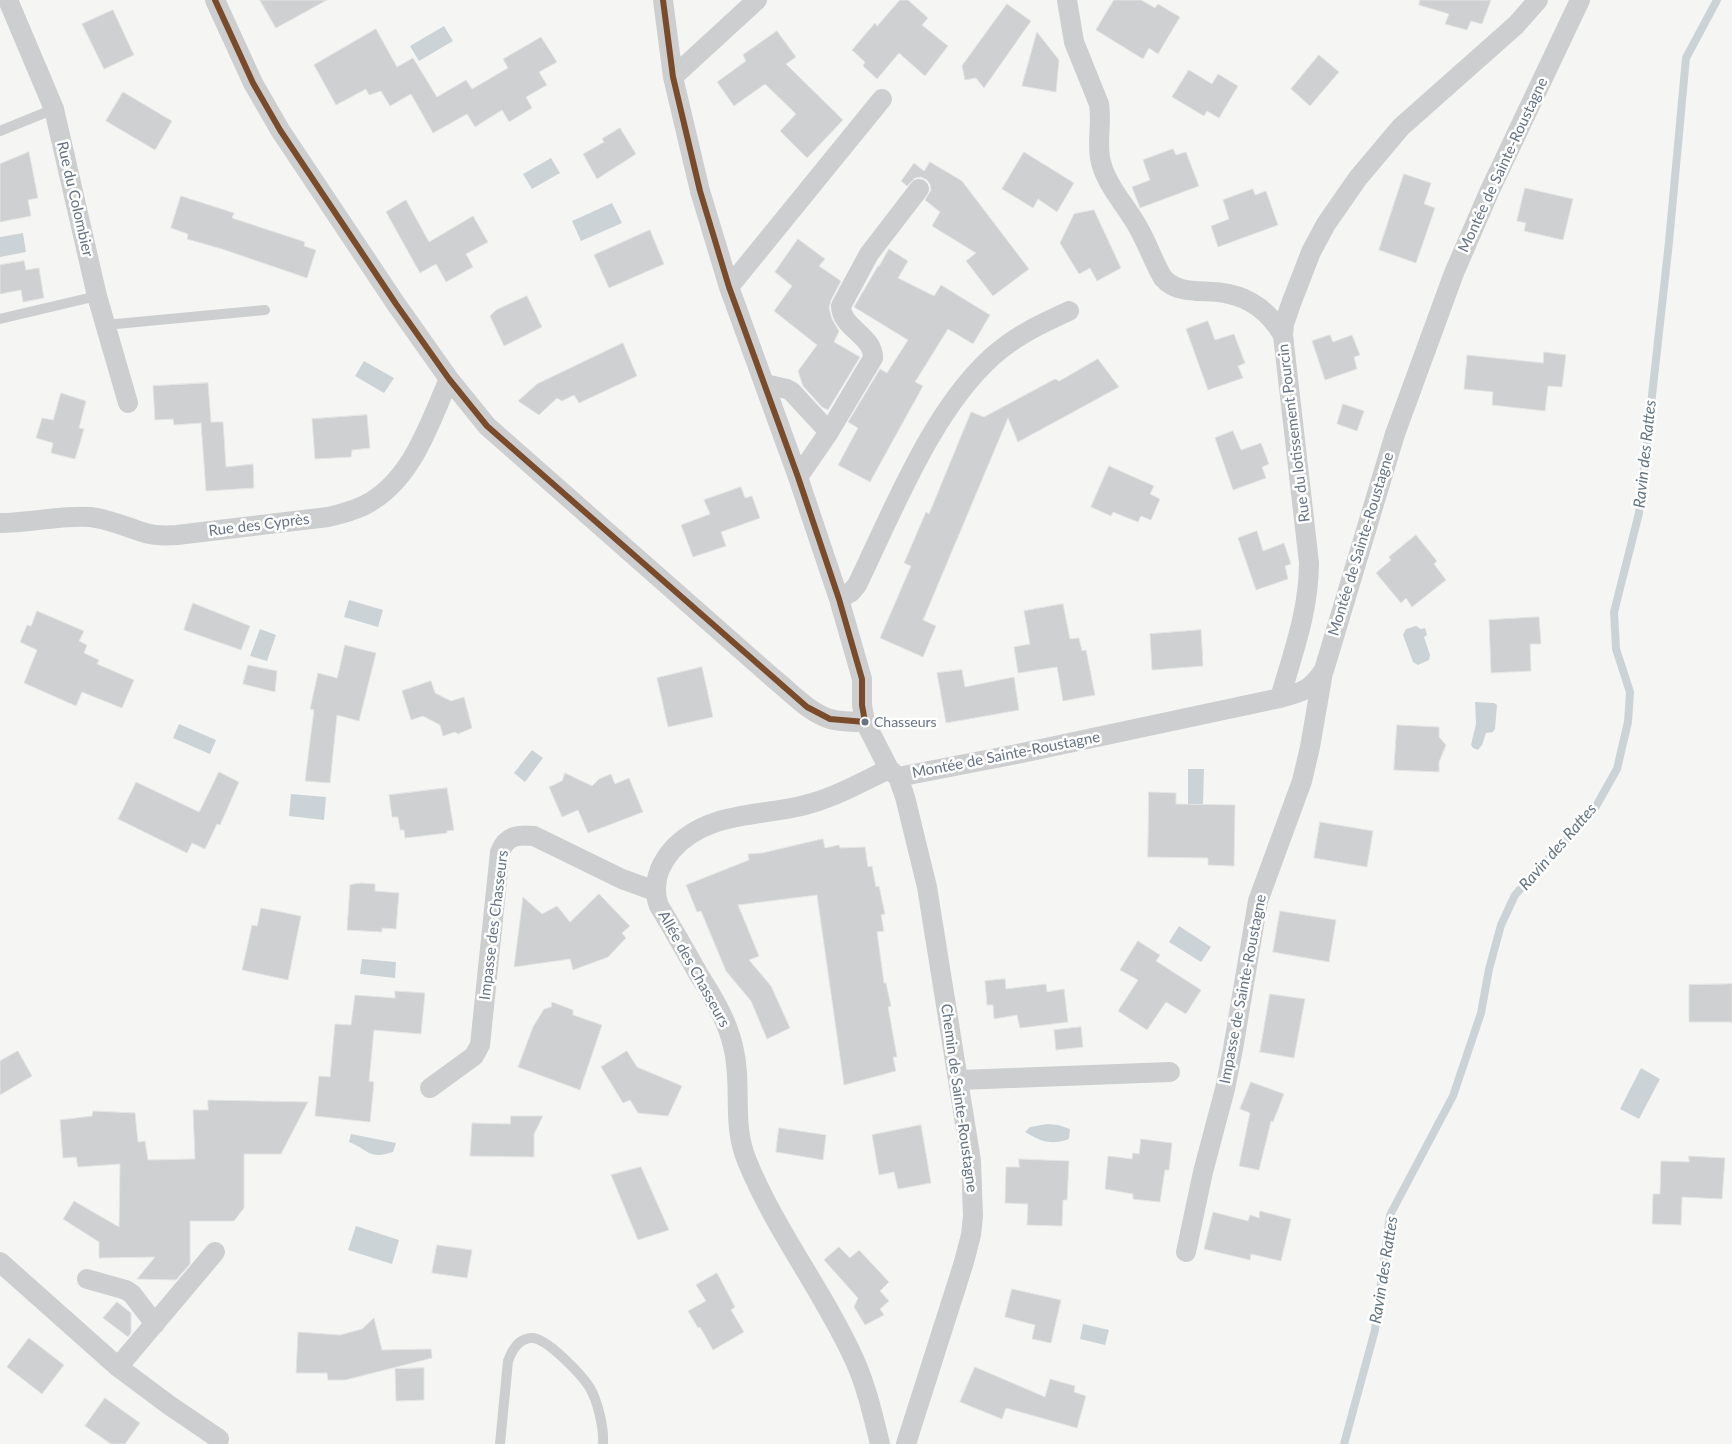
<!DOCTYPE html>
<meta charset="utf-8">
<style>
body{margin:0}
canvas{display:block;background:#f5f5f4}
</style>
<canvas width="1732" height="1444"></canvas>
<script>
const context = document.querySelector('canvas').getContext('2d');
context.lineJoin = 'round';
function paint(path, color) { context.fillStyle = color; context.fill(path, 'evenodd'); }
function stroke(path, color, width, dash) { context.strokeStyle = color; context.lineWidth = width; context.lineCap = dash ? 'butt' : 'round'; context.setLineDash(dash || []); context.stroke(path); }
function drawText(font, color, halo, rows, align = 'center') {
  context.font = font + ' Lato,sans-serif'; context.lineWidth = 5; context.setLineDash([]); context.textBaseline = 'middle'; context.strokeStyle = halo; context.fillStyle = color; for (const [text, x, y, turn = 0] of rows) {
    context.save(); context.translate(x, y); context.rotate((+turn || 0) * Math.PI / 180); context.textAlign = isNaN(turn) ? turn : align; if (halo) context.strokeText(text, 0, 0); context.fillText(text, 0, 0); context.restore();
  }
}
const water = new Path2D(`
 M444,26l9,15 -34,20 -9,-15z
 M551,158l9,15 -28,16 -9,-15z
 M612,203l10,20 -41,18 -9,-20z
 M23,233l3,19 -26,5v-20z
 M364,361l30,17 -10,15 -29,-17z
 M349,600l34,10 -5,17 -34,-10z
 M1416,626l5,3 4,-1 2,7 -3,2 6,18 -1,5 -11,5 -5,-3 -10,-27 3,-6z
 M260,629l16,6 -9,26 -17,-5z
 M1475,702l19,1 3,2 -2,24 -2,3 -7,1 -4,12 -4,5 -5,-2 -2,-3 5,-21z
 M179,724l37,16 -6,14 -37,-16z
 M532,750l11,8 -18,24 -11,-9z
 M1188,769h16l-1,35h-15z
 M291,794l35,3 -2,23 -35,-4z
 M1179,926l32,21 -10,15 -32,-20z
 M362,959l34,3 -1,16 -35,-4z
 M1641,1068l19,11 -21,40 -19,-10z
 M1047,1124l11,1 12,4 -1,10c-19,7 -28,2 -44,-7l5,-5z
 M351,1134l45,9 -3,9c-24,8 -24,-2 -44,-10z
 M356,1226l43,14 -7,24 -44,-14z
 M1083,1324l26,6 -4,15 -25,-6z`);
const stream = new Path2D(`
 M1344,1444l31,-114 15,-115 63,-119 28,-83 8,-44 12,-44 14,-30 80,-87 22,-39 11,-47 2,-30 -14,-43 -2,-37 25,-99 30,-271 17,-184 31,-58`);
const building = new Path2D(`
 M260,0h67l-51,28z
 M900,0h8l20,18 -6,7 26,21 -23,30 -26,-23 -22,26 -14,-13 2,-4 -13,-12 23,-27 2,3z
 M1114,0h27l14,8 3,-4 22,13 -22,37 -9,-6 -6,11 -47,-29z
 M1420,0h71l-9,24 -11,-3 -4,9 -22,-6 4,-10 -30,-9z
 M1007,4l24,17 -47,67 -8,-10 -11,2 -3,-14z
 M113,10l21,45 -30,14 -22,-45z
 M376,29l21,38 16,-9 24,39 29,-17 6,9 36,-21 -5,-9 38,-22 16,25 -18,10 8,13 -21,12 6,11 -23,14 -7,-12 -27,17 -8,-13 -34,19 -22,-39 -21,12 -9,-15 -12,4 -3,-6 -30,16 -22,-40z
 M777,31l19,26 -10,7 57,56 -36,38 -27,-27 16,-17 -31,-30 -31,22 -17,-24 29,-21 -3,-6z
 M1037,32l22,28 -3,32 -34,-6z
 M1319,55l20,17 -29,34 -19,-17z
 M1189,70l23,14 6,-10 20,12 -19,32 -12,-7 -3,5 -32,-19z
 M123,92l49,29 -17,29 -49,-29z
 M620,128l16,26 -39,25 -14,-25 21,-12 -2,-3z
 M1173,149l3,6 10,-3 13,34 -59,22 -8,-21 18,-7 -7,-20z
 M29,152l9,46 -10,2 3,16 -31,6v-58z
 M1024,152l50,31 -17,29 -19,-13 -5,9 -31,-19z
 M930,162l32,19 67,88 -36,27 -27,-35 10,-8 -44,-27 8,-14 -15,-12 6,-10 -1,-6 -3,-4 -6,-3 -6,1 -8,8 -6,-5 13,-18 10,8z
 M1404,174l27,9 -7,21 11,4 -19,55 -37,-13z
 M1525,188l48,11 -10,41 -39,-9 2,-8 -9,-2z
 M1253,189l2,6 11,-4 12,34 -60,22 -7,-21 18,-7 -6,-19z
 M181,196l53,17 -2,5 73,24 -1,4 12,4 -9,28 -85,-29 -35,-10 1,-5 -17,-6z
 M406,200l23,42 44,-26 15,26 -22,12 7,13 -27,15 -10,-18 -16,9 -34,-61z
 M1094,210l27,58 -24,13 -7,-13 -11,6 -19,-31 14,-29z
 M650,230l14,34 -55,24 -15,-33z
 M798,239l27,20 -6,7 22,15 -10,19 -2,8 3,11 7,12 -5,11 26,15 -32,53 -6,-3 -19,-21 -5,-15 19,-26 -43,-34 18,-25 -17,-14z
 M889,249l19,12 -10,17 36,18 7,-11 49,30 -17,29 -25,-15 -33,53 8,4 -53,96 -32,-17 20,-37 -10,-6 32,-53 7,4 21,-33 -54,-33 24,-41h1z
 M24,261l2,9 13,-2 5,30 -21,4 -2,-12 -21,4v-29z
 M527,296l15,31 -38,19 -14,-30 6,-6z
 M1208,321l7,19 19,-6 11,29 -7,3 5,12 -35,12 -22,-61z
 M1330,335l3,7 19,-7 8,20 -6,2 3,12 -32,11 -13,-39z
 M623,343l14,33 -58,27 -5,-8 -12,6 -5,-3 -18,17 -21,-14 19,-17z
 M1544,352l22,3 -4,32 -14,-1 -3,25 -53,-6 1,-13 -29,-3 3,-34 76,8z
 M1098,359l21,28 -101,55 -10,-24 -85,202 13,6 -13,31 -43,-19 31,-72 -7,-3 22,-51 3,2 42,-102 13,5 71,-38 4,2z
 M208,383l3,39h12l3,45 27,-3 1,24 -48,3 -5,-68 -27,2 -1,-6 -18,1 -2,-34z
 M61,393l25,8 -7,27 5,1 -9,30 -24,-6 2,-10 -17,-5 6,-20 11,2z
 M1343,404l21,7 -7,20 -20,-7z
 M367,415l3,33 -18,2 -1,7 -36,2 -3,-40z
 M1233,431l8,19 20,-7 8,21 -7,3 4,11 -33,12 -18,-52z
 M1109,466l45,20 -4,8 10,5 -9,21 -10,-4 -3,6 -25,-10 -2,4 -20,-9z
 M741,487l4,11 7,-2 8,22 -39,14 5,14 -33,11 -12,-32 29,-11 -6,-14z
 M1257,531l6,20 21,-8 7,21 -6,2 3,13 -32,11 -18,-52z
 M1416,535l21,26 -3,3 12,16 -34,27 -6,-9 -5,5 -25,-30 15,-13 -2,-3z
 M193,603l57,23 -9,24 -57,-20z
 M1063,604l7,35 9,-1 3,13 4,-1 9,45 -32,6 -6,-34 -39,6 -4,-26 16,-3 -6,-33z
 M37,611l47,20 -5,10 8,4 -3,8 15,7 -2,4 37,16 -12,28 -40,-16 -6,14 -52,-23 13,-33 -17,-8 7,-17 4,1z
 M1539,617l2,27h-11l1,27 -40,2 -2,-53z
 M1201,630l2,36 -51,4 -2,-36z
 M345,645l31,8 -17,68 -22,-6 -7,68 -25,-2 9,-71 -4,-1 8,-36 19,5z
 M248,665l29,6 -2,21 -32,-8z
 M702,667l11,50 -45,10 -11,-49z
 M962,670l3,17 49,-10 5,33 -73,13 -9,-50z
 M431,681l4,12 16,8 13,-4 8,31 -14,6 -3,-2 -12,4 -3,-11 -17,-9 -12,4 -9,-29z
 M1397,725l42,2v10l7,8 -7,17v10l-45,-2z
 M219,772l20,10 -19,43 -3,-1 -12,25 -13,-6 -5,10 -69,-34 18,-37 63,30z
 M565,773l27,13 7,-7 12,-5 4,10 14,-6 14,34 -55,21 -10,-23 -16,7 -13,-30 13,-6z
 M447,788l7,42 -7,1v2l-42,5 -1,-8h-4l-2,-13h-6l-3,-22z
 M1149,792l27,1v11l59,1 -1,61 -26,-1v-7l-60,-1z
 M1320,822l53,9 -6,36 -53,-9z
 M823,839l2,9 14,-3 1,3 25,-1 3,20 4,-1 4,21 3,-1 6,28 -4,1 3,16 -7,1 7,51h2l5,23 -3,1 9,50h-4l3,14 -52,14 -27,-190 -79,10 21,51 -10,4 22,26 19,42 -23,11 -16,-38 -25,-30 -25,-60 -4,1 -11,-27 63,-25 -1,-6 14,-1z
 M361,883l14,1v7l24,2 -3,36 -14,-1v4l-35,-2 3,-45z
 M599,894l31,32 -8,7 4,5 -18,19 -35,13 -3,-11 -56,8 9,-70 19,17 15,-8 13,16z
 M261,908l40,8 -13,64 -46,-10 10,-45 5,1z
 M1280,911l56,9 -7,42 -56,-10z
 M1138,941l22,14 -4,6 45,29 -15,24 -20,-12 -19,28 -29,-19 20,-31 -18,-10z
 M1005,979l1,10 40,-5 1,8 17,-3 4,33 -48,6 -3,-13 -23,4 -1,-14h-6l-2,-24z
 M1732,984v38h-43v-37z
 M395,991l30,2 -4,41 -47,-4 -5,51 5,1 -4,40 -55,-6 4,-40 11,1 5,-53 16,1 4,-30 40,3z
 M1270,994l35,5 -11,59 -34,-6z
 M552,1002l21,8v5l29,10 -22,65 -62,-23 15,-40 11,-18 7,-2z
 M1081,1027l2,20 -27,3 -2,-20z
 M18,1051l14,25 -32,19v-34z
 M627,1051l10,16 45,19 -14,30 -30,-3 -8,-13 -7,3 -22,-36z
 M1251,1082l33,12 -11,28 -2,-1 -12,49 -20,-4 11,-53 -10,-4z
 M208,1100l100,2 -27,52h-37v54l-10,13h-44v43l-14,16 -39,-1 18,-22 -56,1v-16l-36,-23 11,-18 45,26 1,-63 -42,3 -2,-10 -13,1 -3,-38 32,-4 1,-5 42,2 3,29 7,-1 3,19 47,-1 -2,-49h15z
 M511,1116h32l-9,18v23l-64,-1 2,-33 38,1z
 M921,1125l10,58 -33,6 -4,-17 -15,3 -7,-40z
 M779,1128l47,7 -3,25 -47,-8z
 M1141,1139l31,4 -3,27h-4l-5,32 -27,-3v-5l-28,-5 3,-33 24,3 1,-6 6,1z
 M1689,1156l36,2 -3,41 -40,-2 -1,28 -29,-1 1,-30h7l1,-33 28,1z
 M1019,1159l50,2 -2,39h-4l-1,26 -35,-1 1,-21 -23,-1 1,-36h13z
 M641,1167l28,63 -31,10 -27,-65z
 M1260,1211l31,8 -10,42 -30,-7 -1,6 -46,-11 9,-37 35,9 2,-6 9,3z
 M437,1245l35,5 -5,28 -35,-5z
 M839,1247l11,11 9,-8 30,32 -9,9 9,10 -9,8 4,6 -19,10 -11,-18 4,-9 -34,-38z
 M717,1273l18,34 -4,3 13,22 -31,18 -13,-23 -2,1 -10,-17 18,-10 -10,-16z
 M1012,1289l49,11 -10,43 -19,-4 3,-14 -30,-8z
 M117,1302l14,11v20l-3,4 -25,-19z
 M374,1318l8,32 49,-1 1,9 -87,22h-17l-1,-7h-31l2,-41 42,3 22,-6z
 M29,1338l35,27 -22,29 -35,-27z
 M975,1367l70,30 5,-18 25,7 -1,6 12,4 -9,32 -71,-20 -4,11 -42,-17z
 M424,1368v32l-28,1 -1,-32z
 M105,1398l35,25 -15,21h-14l-26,-18z`);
const service = new Path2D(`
 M0,131l54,-22
 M0,319l97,-23
 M105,325l160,-15
 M500,1444l8,-83c4,-11 11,-23 24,-23 15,0 50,37 58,50 8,14 14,40 13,56`);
const minor = new Path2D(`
 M8,0l46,109 43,187 31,107
 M215,0l38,83 27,47 116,174 53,75 38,47 286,252c18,14 35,34 57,41 11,3 23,3 35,3
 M663,0l10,77 27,114 29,96 69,190 41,122 23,80v26l3,17 24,47 9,8 124,-24 258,-55c23,-6 31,-8 44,-28l71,-236 59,-161 36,-83 90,-190
 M1067,0l7,42 25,62c3,18 -2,36 1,54 5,27 27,48 39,71 9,16 15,34 24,49 17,19 44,10 66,16 24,5 42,21 54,41l26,228c0,47 -16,90 -29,135
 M673,77l84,-77
 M729,287l153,-188
 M1283,335l1,-11 8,-23 19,-49 15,-28 32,-46 43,-51 115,-102 22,-25
 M765,384l22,5 5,3 37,40
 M798,477l31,-45 44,-74c1,-22 -32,-30 -32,-52l28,-52 50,-65
 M0,523c30,0 60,-8 90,-6 18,2 34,9 52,15 12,4 23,4 35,3l151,-18c13,-3 25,-6 37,-12 47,-24 64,-81 84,-126
 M839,599l12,-7 6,-7c36,-74 78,-183 143,-235 21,-17 45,-28 69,-39
 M898,777l7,20 22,90 44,274 2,55 -2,19 -7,27 -58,182
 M959,1080l211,-8
 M430,1088l44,-32 6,-11 20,-193c6,-16 18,-18 34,-16l88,43 33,12
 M1186,1252l17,-80 22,-83 8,-40 25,-148 44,-120 8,-34 13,-75
 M0,1262l118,105 51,38 50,34
 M87,1279l39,11 6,4 23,30
 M118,1367l97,-115
 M880,1444c-7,-28 -13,-56 -25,-83 -31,-69 -79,-129 -108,-200 -16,-38 -4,-75 -14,-115 -6,-26 -20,-49 -34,-71 -13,-23 -26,-46 -40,-69 -5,-13 -4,-24 1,-37 3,-7 7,-13 12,-19 35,-39 86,-33 133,-45 29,-7 57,-23 84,-36`);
const bus1 = new Path2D(`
 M215,0l38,83 27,47 116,174 53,75 38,47 320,281 23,12 35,3 -3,-17v-26l-23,-80 -41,-122 -69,-190 -29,-96 -27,-114 -10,-77`);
const markers = [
 [865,722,4.5,"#667384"]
];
const busNames = [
 ["Chasseurs",874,722]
];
const streetNames = [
 ["Montée de Sainte-Roustagne",1503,165,-65],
 ["Rue du Colombier",75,199,77],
 ["Rue du lotissement Pourcin",1294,433,-97],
 ["Rue des Cyprès",259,525,-7],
 ["Montée de Sainte-Roustagne",1361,544,-73],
 ["Montée de Sainte-Roustagne",1006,755,-11],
 ["Impasse des Chasseurs",494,925,-83],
 ["Allée des Chasseurs",694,969,61],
 ["Impasse de Sainte-Roustagne",1243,989,-79],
 ["Chemin de Sainte-Roustagne",959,1098,82]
];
const waterNames = [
 ["Ravin des Rattes",1645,454,-84],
 ["Ravin des Rattes",1558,847,-49],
 ["Ravin des Rattes",1384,1270,-81]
];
paint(water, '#ccd3d7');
stroke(stream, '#ccd3d7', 8);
paint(building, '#ced0d1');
stroke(building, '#e4e4e4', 1);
stroke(service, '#cdcecf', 10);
stroke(minor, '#cdcecf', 20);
stroke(bus1, '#7a4b2a', 6);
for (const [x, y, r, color] of markers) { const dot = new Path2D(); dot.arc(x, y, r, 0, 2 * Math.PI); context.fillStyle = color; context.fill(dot); stroke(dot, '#fff', 2); }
drawText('14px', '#667384', '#fff', busNames, 'left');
drawText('15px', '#667384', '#fff', streetNames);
drawText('italic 16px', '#627580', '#fff', waterNames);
</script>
